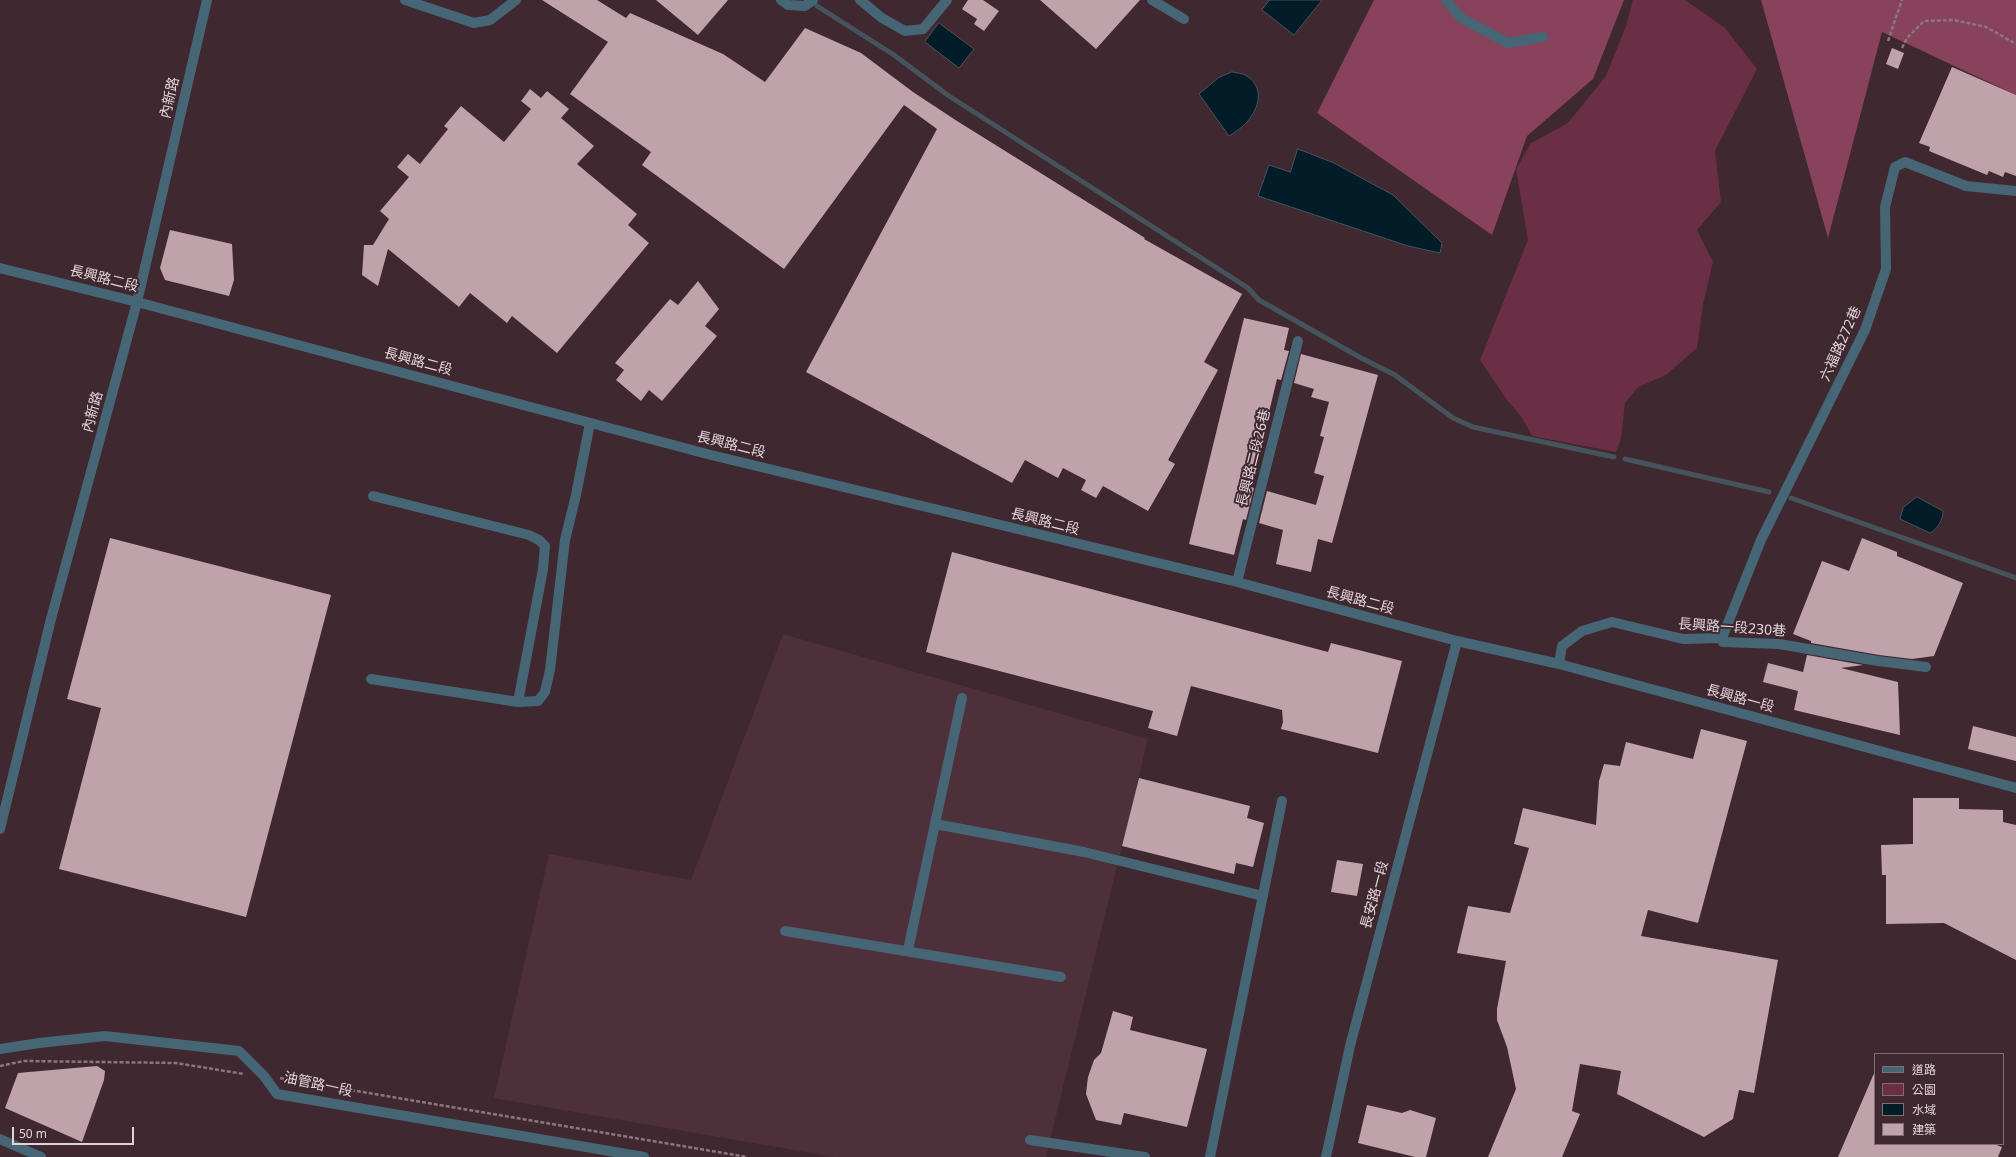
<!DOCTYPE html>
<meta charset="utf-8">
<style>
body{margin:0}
#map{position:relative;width:2016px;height:1157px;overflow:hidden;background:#3f2830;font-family:"Noto Sans","Noto Sans TC",sans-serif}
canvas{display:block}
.legend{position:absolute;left:1874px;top:1053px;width:130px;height:92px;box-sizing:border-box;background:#3f2830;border:1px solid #806c73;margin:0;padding:5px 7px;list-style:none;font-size:12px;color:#e2d3d7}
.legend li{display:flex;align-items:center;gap:8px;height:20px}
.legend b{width:20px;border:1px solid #806c73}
.scale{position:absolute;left:12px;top:1127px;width:122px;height:18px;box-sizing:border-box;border:2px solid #e2d3d7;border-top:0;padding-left:5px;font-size:12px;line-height:14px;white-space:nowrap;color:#e2d3d7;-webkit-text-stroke:3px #3f2830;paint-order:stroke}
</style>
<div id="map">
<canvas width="2016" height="1157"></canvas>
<ul class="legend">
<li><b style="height:5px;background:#466676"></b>道路</li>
<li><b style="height:11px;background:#6a2e45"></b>公園</li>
<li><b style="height:11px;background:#021c28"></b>水域</li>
<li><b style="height:11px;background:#c0a2ab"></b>建築</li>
</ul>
<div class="scale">50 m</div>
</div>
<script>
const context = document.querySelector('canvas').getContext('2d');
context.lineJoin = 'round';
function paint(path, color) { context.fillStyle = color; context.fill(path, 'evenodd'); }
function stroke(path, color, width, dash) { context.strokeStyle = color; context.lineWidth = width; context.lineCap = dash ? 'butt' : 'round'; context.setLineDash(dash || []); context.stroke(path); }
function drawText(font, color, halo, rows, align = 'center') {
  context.font = font + ' "Noto Sans","Noto Sans TC",sans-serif'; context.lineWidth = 4; context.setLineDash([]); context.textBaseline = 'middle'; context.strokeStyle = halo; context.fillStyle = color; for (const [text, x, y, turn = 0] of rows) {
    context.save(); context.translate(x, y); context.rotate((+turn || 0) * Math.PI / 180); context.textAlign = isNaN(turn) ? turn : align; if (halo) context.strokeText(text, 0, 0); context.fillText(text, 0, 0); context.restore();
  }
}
const built = new Path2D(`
 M783,634l365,105 -102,418h-212l-340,-59 55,-244 142,26z`);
const green = new Path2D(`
 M1633,0h52l40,28 32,41 -42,82 6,51 -24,28 16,32 -10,42 -6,44 -31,27 -28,12 -13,16 -4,36 -5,13 -84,-16 -9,-17 -16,-19 -27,-40 48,-120 -12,-71 15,-26 37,-20 38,-47 20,-50z`);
const forest = new Path2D(`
 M1374,0h250l-31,79 -66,57 -35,99 -175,-122z
 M1761,0h255v95l-134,-63 -54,206z`);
const water = new Path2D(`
 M1270,0h52l-28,35 -32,-25z
 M939,23l35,26 -15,19 -34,-26z
 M1232,72c4,1 11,1 15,4 18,12 12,32 0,46 -5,6 -12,10 -18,14l-30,-42 19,-16z
 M1298,149l36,14 59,32 49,48 -2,10 -32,-7 -150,-50 11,-31 21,7z
 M1917,497l26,14c0,8 -5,18 -13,22l-30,-14 3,-11z`);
const stream = new Path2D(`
 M817,6l77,49 55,41 299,192 11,12 102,58 34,17 58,43 20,9 141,30
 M1625,459l144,33
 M1791,498l225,80`);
const building = new Path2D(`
 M542,0h55l29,18 4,-5 93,41 42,28 40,-54 56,25 52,39 44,29 188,117 -1,1 98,55 -38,68 14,8 -50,90 7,4 -27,47 -45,-25 -7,12 -15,-8 5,-10 -23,-12 -5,10 -33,-18 -13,23 -206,-111 131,-243 -33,-24 -120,164 -142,-104 9,-13 -81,-58 38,-52z
 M656,0h72l-30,35z
 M968,0h15l16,11 -15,20 -10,-7 3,-5 -15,-10z
 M1040,0h100l-44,49z
 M1892,48l12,5 -6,16 -12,-5z
 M1952,67l64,28v81l-11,-4 -2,5 -14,-6 -2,4 -58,-24 1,-4 -11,-4z
 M530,89l11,9 6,-7 22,18 -8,9 33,28 -17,18 60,50 -9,11 21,18 -92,110 -45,-37 -5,7 -37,-30 -11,14 -71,-58 -10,37 -16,-11 2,-30h9l16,-26 -9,-8 29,-34 -12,-10 11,-13 12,10 28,-35 -4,-3 17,-20 43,36 27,-33 -10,-8z
 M170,230l62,14 2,36 -5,16 -64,-16 -5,-12z
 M698,281l21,28 -14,17 12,10 -55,65 -13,-11 -8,11 -25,-21 8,-10 -9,-7 55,-64 8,6z
 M1244,318l45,10 -5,22 5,1 -8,29 -4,-1 -26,108 3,1 -8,32 -3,-1 -9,36 -45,-11z
 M1301,354l77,21 -46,168 -14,-4 -7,33 -35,-8 7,-34 -24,-7 8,-32 49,14 8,-29 -10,-3 10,-36 -4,-1 9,-34 -18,-5 3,-8 -20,-6z
 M110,538l221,57 -85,322 -187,-48 42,-161 -34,-9z
 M1862,538l35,14v4l66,27 -29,73 -22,3 -33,-4 -68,-12v-2l-18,-7 29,-73 27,10z
 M952,552l376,100 3,-9 71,18 -24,92 -97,-24 2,-7 -1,-12 -91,-24 -14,50 -29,-8 5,-17 -227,-59z
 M1807,655l56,10 -22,3 57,14 2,53 -106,-25 4,-19 -35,-9 5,-19 35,9z
 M1973,726l43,11v24l-48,-12z
 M1701,729l46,12 -49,182 -50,-13 -7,26 137,24 -24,133 -15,-3 -6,29 -29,18 -87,-43 4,-23 -41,-7 -8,47 8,3 -18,43h-74l28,-68 -9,-42 -10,-27v-11l9,-48 -49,-8 11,-47 42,7 19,-65 -15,-4 9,-36 73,17 3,-44 5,-17 16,2 6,-24 67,17z
 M1139,778l111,28 -3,12 17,5 -11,44 -17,-4 -2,11 -112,-28z
 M1913,798h46v11l44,1v12l13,3v135l-72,-37 -58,1v-49h-4l-1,-30 32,-1z
 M1337,860l26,4 -6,32 -26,-4z
 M1113,1011l20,6 -3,13 77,19 -20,78 -63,-14 -3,12 -25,-5 -10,-26 2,-17 6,-17 7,-7z
 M97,1066l8,5 -1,9 -22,62 -77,-34 13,-35z
 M1875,1071v73h119l8,3 -4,10h-160z
 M1367,1105l35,8 8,-3 26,8 -10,39h-11l-57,-14z`);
const path = new Path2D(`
 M1888,41l14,-41
 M1902,48l5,-10 17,-17 30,-1 32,7 30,17
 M0,1066l24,-5 152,2 68,11
 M280,1078l467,79`);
const minor = new Path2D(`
 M405,0l69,23 16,-3 26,-20
 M781,0l7,5 17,1 8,-6
 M860,0l22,18 23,13 18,-2 24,-29
 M1152,0l32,19
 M1446,0l15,18 47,25 35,-6
 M0,268l137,34 570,152 530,128 220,59 102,23 457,124
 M373,496l156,39 10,5 6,6 -2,23 -25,133
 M1237,582l61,-241
 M1722,638l39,-98 104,-210 21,-61 -1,-62 10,-40 10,-5 61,24 50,5
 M1559,664l3,-18 20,-15 30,-9 71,17 39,-1 1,4 56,2 99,17 48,6
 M371,679l147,23 20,-1 7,-9 5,-22 15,-130 11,-45 14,-72
 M935,824l149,28 179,44
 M0,829l51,-210 86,-317 70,-302
 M785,931l276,46
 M908,950l54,-252
 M0,1049l39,-6 66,-7 134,15 25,25 13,18 367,63
 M0,1139l41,18
 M1030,1140l115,17
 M1210,1157l72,-356
 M1326,1157l24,-111 107,-405`);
const streetNames = [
 ["內新路",170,98,-77],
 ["長興路二段",104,279,14],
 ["六福路272巷",1841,344,-66],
 ["長興路二段",418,362,15],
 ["內新路",93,412,-75],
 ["長興路二段",731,445,14],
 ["長興路二段26巷",1254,458,-76],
 ["長興路二段",1045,522,14],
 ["長興路二段",1360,601,15],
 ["長興路一段230巷",1732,628,4],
 ["長興路一段",1740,699,15],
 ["長安路一段",1375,895,-75],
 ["油管路一段",318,1085,12]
];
paint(built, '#4d303a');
paint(green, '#6a2e45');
paint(forest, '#88425c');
paint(water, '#021c28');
stroke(water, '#45535c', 1);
stroke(stream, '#45535c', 5);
paint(building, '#c0a2ab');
stroke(path, '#8a767c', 2.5, [4, 2]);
stroke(minor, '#466676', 10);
drawText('14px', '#e2d3d7', '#3f2830', streetNames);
</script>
